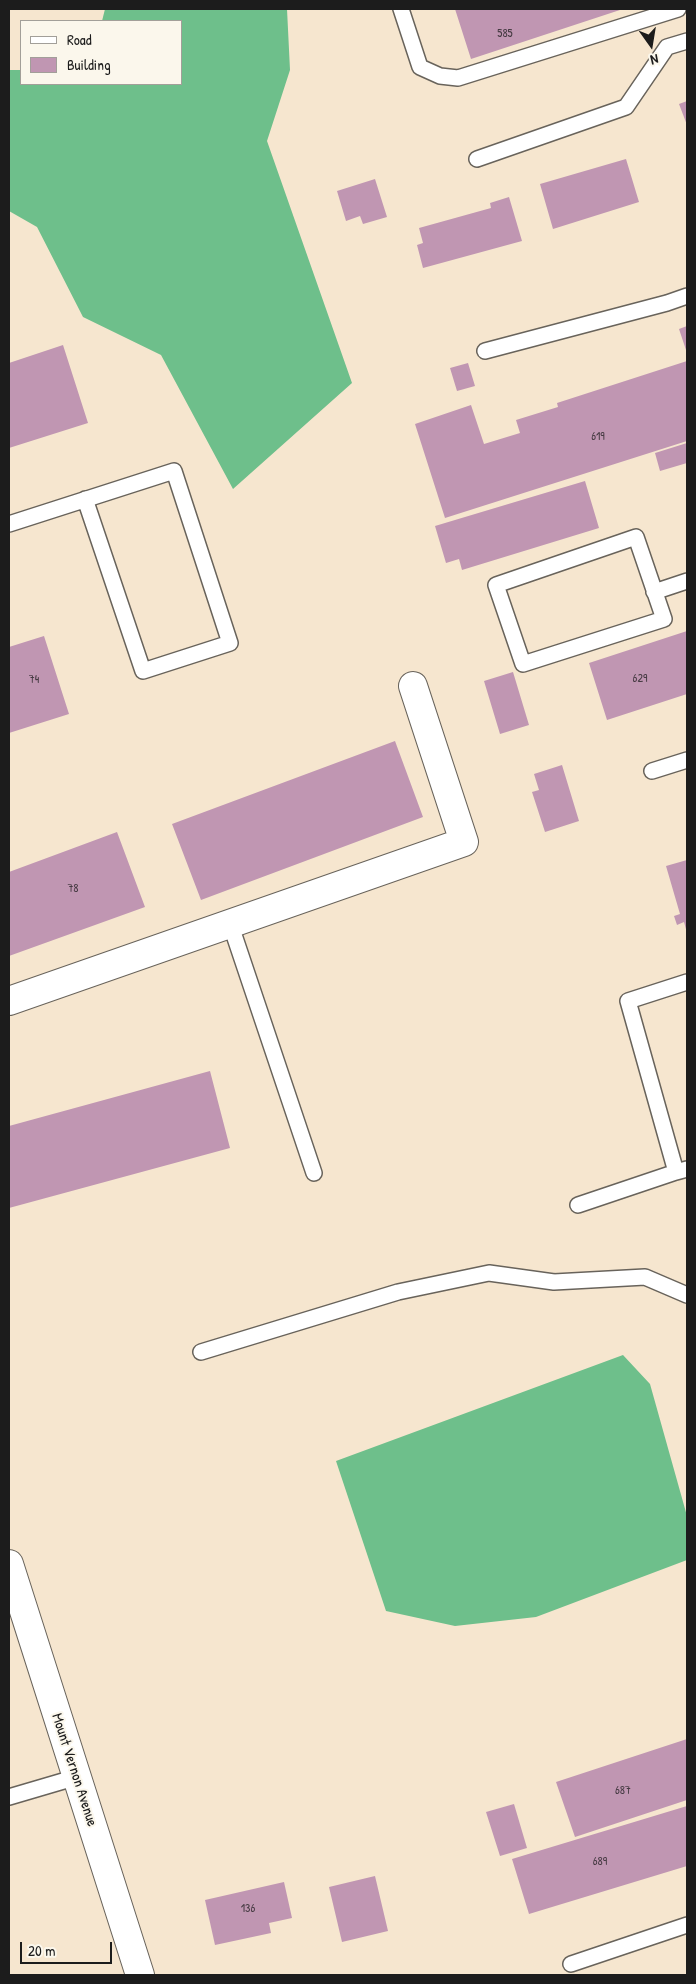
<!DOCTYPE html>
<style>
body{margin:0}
#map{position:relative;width:696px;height:1984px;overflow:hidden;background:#f6e6cf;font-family:"Patrick Hand",sans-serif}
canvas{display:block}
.frame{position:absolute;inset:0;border:10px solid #1c1c1c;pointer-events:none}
.legend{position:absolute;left:20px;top:20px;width:162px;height:65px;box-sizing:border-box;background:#fbf7ec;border:1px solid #a29f99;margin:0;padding:6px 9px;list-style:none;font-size:15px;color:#1c1c1c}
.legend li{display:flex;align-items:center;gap:10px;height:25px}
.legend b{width:25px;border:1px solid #a29f99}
.north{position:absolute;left:626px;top:20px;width:50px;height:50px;-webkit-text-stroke:4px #fbf7ec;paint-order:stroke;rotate:167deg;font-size:14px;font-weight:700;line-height:20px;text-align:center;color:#1c1c1c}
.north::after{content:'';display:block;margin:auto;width:18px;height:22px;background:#1c1c1c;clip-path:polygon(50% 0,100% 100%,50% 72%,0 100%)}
.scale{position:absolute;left:20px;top:1942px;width:92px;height:22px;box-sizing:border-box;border:2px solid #1c1c1c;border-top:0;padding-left:6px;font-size:15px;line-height:18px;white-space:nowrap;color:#1c1c1c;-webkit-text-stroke:4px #fbf7ec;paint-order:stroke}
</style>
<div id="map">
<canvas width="696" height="1984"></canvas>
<div class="frame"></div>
<ul class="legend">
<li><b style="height:6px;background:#fff"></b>Road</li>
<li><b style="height:14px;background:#c096b2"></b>Building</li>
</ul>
<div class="north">N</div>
<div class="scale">20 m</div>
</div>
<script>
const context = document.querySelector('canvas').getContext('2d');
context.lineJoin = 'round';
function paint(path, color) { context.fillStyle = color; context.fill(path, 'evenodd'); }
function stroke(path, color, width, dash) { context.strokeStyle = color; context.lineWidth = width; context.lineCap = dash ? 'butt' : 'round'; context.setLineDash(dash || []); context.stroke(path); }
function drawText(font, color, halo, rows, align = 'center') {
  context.font = font + ' "Patrick Hand",sans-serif'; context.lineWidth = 4; context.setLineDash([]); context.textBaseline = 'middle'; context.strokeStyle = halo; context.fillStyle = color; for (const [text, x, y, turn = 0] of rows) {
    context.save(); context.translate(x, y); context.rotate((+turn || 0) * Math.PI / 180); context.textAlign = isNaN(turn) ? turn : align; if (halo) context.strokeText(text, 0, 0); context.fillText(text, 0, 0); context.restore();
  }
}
const forest = new Path2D(`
 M105,9h182l3,61 -23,71 85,242 -119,106 -72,-134 -78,-38 -46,-90 -28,-16v-141h12v14h160v-63h-79z
 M623,1355l27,29 37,132v44l-151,57 -81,9 -69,-15 -50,-150z`);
const building = new Path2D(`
 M455,9h168l-152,50z
 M687,101v24l-8,-21z
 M626,159l13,43 -86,27 -13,-45z
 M375,179l12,38 -24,7 -3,-8 -14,5 -9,-30z
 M509,197l13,44 -99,27 -6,-23 6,-2 -4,-15 72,-20 -1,-5z
 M687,326v27l-8,-24z
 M63,345l25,78 -79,25v-85z
 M687,361v80l-242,77 -30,-94 56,-19 13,39 36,-11 -4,-13 42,-13 -1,-4z
 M468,363l7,23 -18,5 -7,-23z
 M687,443v20l-27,8 -5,-18z
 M585,481l14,47 -137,42 -3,-11 -13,4 -11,-37z
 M687,631v63l-80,26 -18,-57z
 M44,636l25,78 -60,19v-86z
 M513,672l16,53 -29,9 -16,-53z
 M395,741l28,76 -222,83 -29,-76z
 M562,765l17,56 -34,11 -13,-40 7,-2 -5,-16z
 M117,832l28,75 -136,49v-84z
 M687,860v73l-3,-11 -7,3 -3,-9 6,-2 -14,-48z
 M210,1071l20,77 -221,60v-82z
 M687,1739v61l-112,37 -19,-55z
 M514,1804l13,44 -27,8 -14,-44z
 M687,1806v60l-158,48 -17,-55z
 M375,1876l13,55 -46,11 -13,-55z
 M284,1882l8,36 -23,5 2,10 -56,12 -10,-45z`);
const lane = new Path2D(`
 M401,9l19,58 20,9 18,2 220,-69
 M477,159l149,-52 41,-60 20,-6
 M485,351l182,-48 20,-7
 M9,524l165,-53 56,172 -87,28 -58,-172
 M636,537l28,82 -141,45 -27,-79z
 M654,592l33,-11
 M652,771l35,-11
 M230,923l84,250
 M687,982l-59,19 48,171 11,-3
 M578,1205l98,-33
 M201,1352l197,-60 91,-19 65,9 91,-5 42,18
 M9,1797l68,-20
 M571,1964l116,-39`);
const street = new Path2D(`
 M9,1001l455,-159 -51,-156
 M9,1564l131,411`);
const numberNames = [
 ["585",505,34],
 ["619",598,437],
 ["629",640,679],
 ["74",34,680],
 ["78",73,889],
 ["687",623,1791],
 ["689",600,1862],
 ["136",248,1909]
];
const streetNames = [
 ["Mount Vernon Avenue",74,1770,72]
];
paint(forest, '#6ebf8b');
paint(building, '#c096b2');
stroke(lane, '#68635b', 18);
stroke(street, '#68635b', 30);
stroke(lane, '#fff', 15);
stroke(street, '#fff', 28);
drawText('12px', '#453a42', null, numberNames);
drawText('15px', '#1c1c1c', '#fbf7ec', streetNames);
</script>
